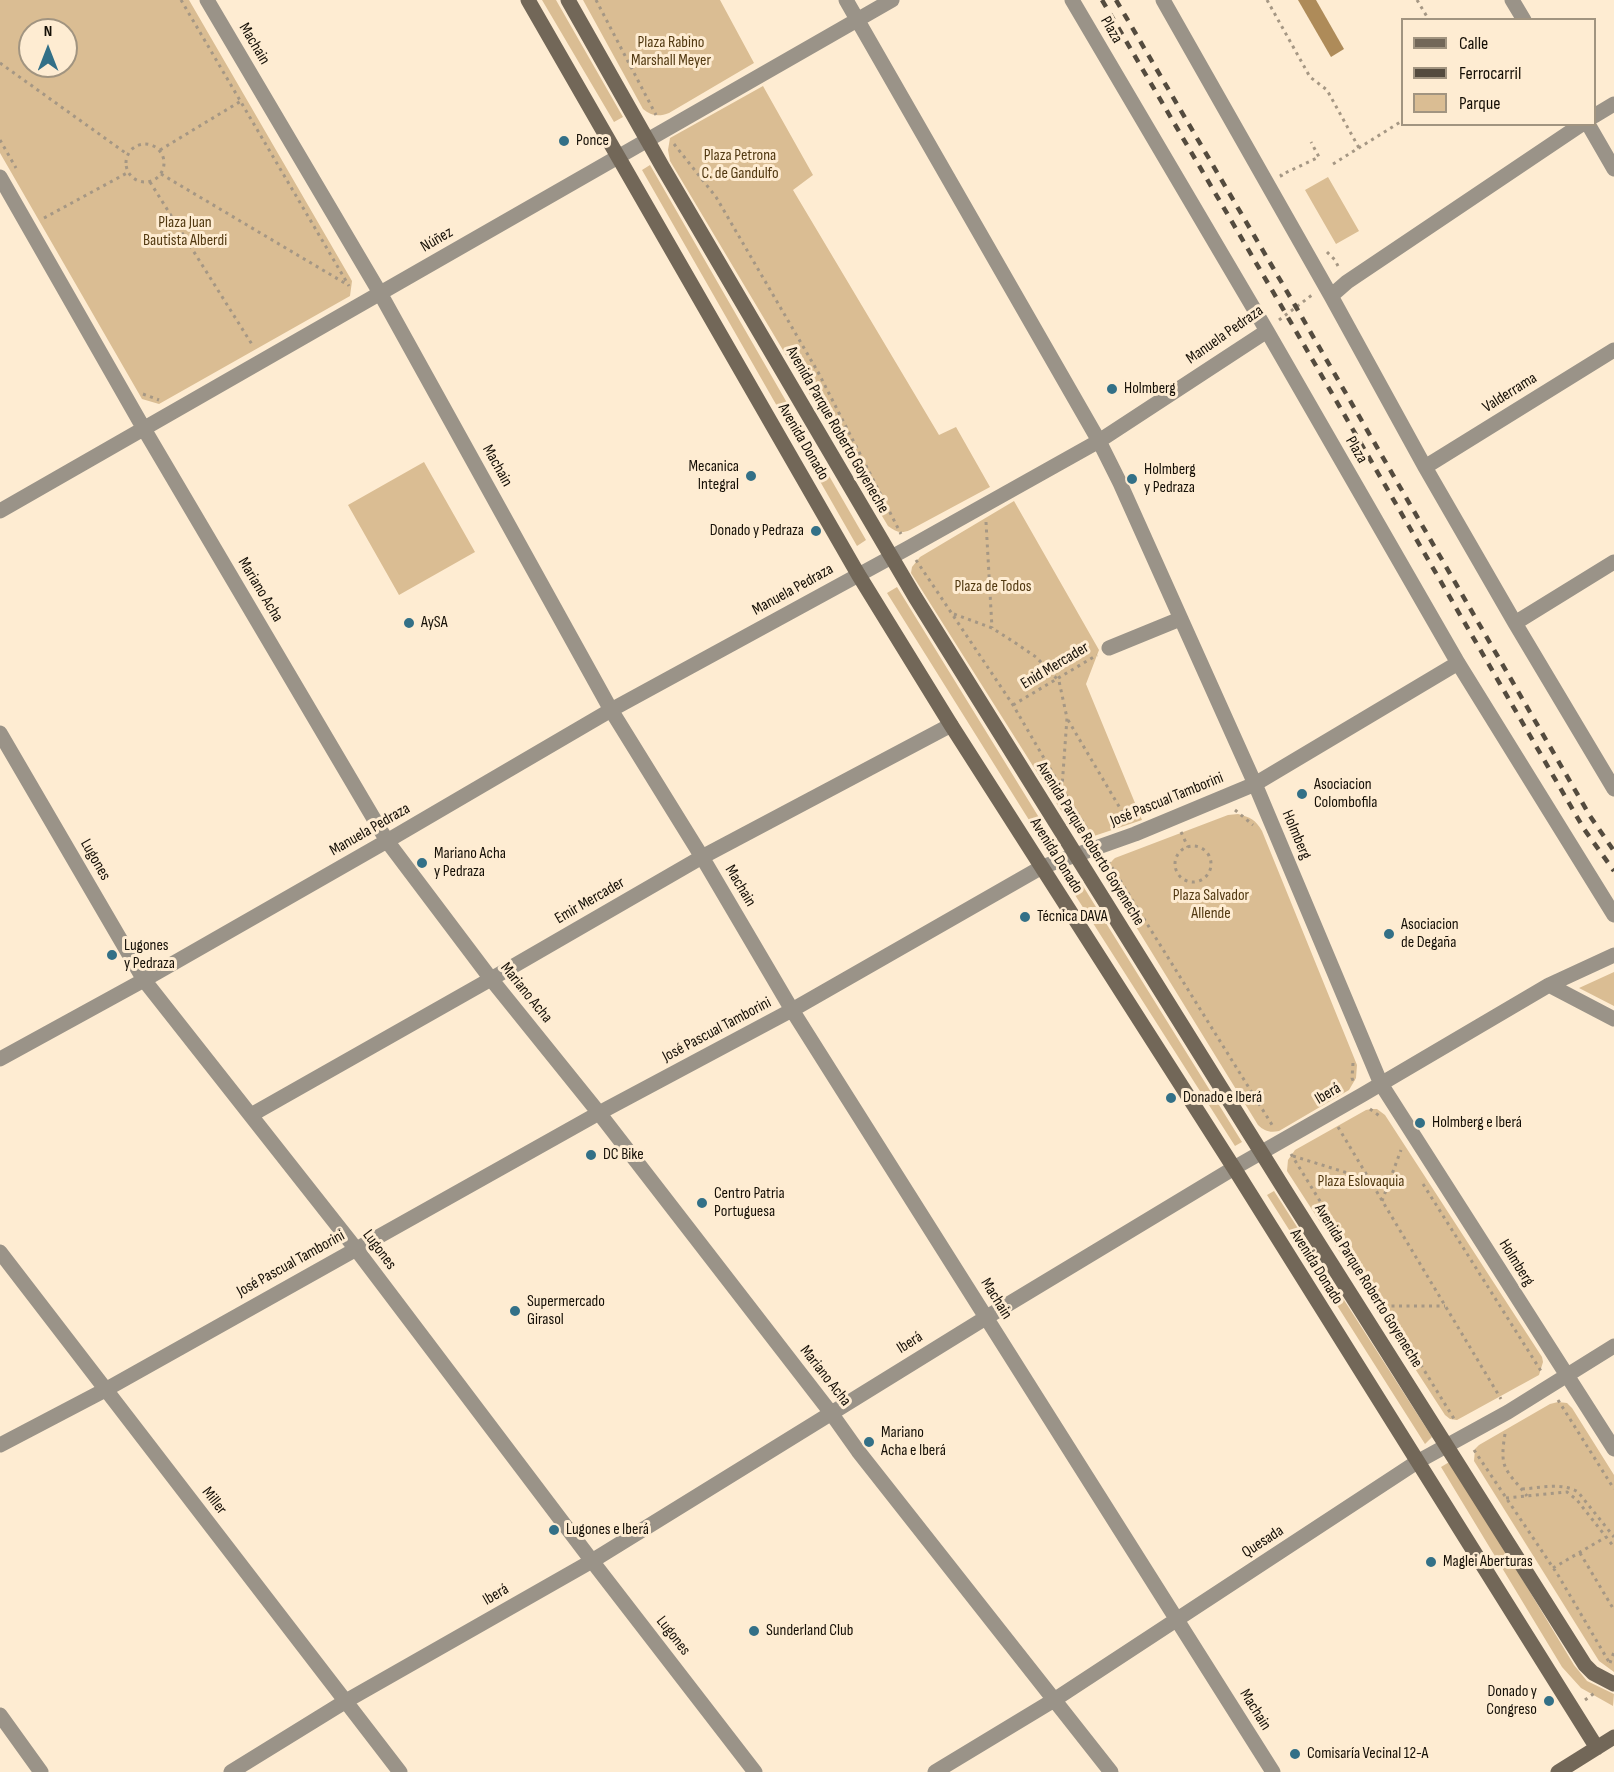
<!DOCTYPE html>
<meta charset="utf-8">
<style>
body{margin:0}
#map{position:relative;width:1614px;height:1772px;overflow:hidden;background:#feecd2;font-family:"Sofia Sans Condensed",sans-serif}
canvas{display:block}
.legend{position:absolute;left:1401px;top:18px;width:195px;height:108px;box-sizing:border-box;background:#feecd2;border:2px solid #a19480;margin:0;padding:8px 10px;list-style:none;font-size:18px;color:#150f06}
.legend li{display:flex;align-items:center;gap:12px;height:30px}
.legend b{width:30px;border:2px solid #a19480}
.north{position:absolute;left:18px;top:18px;width:60px;height:60px;box-sizing:border-box;background:#feecd2;border:2px solid #a19480;border-radius:50%;rotate:0deg;font-size:16px;font-weight:700;line-height:24px;text-align:center;color:#150f06}
.north::after{content:'';display:block;margin:auto;width:21px;height:27px;background:#337087;clip-path:polygon(50% 0,100% 100%,50% 72%,0 100%)}
</style>
<div id="map">
<canvas width="1614" height="1772"></canvas>
<ul class="legend">
<li><b style="height:8px;background:#726758"></b>Calle</li>
<li><b style="height:8px;background:#544b3e"></b>Ferrocarril</li>
<li><b style="height:16px;background:#dabd93"></b>Parque</li>
</ul>
<div class="north">N</div>
</div>
<script>
const context = document.querySelector('canvas').getContext('2d');
context.lineJoin = 'round';
function paint(path, color) { context.fillStyle = color; context.fill(path, 'evenodd'); }
function stroke(path, color, width, dash) { context.strokeStyle = color; context.lineWidth = width; context.lineCap = dash ? 'butt' : 'round'; context.setLineDash(dash || []); context.stroke(path); }
function drawText(font, color, halo, rows, align = 'center') {
  context.font = font + ' "Sofia Sans Condensed",sans-serif'; context.lineWidth = 6; context.setLineDash([]); context.textBaseline = 'middle'; context.strokeStyle = halo; context.fillStyle = color; for (const [text, x, y, turn = 0] of rows) {
    context.save(); context.translate(x, y); context.rotate((+turn || 0) * Math.PI / 180); context.textAlign = isNaN(turn) ? turn : align; if (halo) context.strokeText(text, 0, 0); context.fillText(text, 0, 0); context.restore();
  }
}
const green = new Path2D(`
 M0,0h189l163,281 -2,15 -191,108 -17,-5 -142,-246zM30,30h36v36h-36z
 M542,0h14l67,117 -9,5z
 M583,0h137l34,63 -85,50c-10,4 -18,3 -26,-4z
 M763,86l50,89 -20,15 146,245 17,-8 34,60 -80,43c-9,4 -14,2 -22,-4l-218,-365 -2,-11 2,-12z
 M650,165l216,375 -9,6 -215,-376z
 M1328,177l31,54 -23,13 -31,-54z
 M424,462l51,90 -76,43 -51,-90z
 M1014,501l85,149 -13,34 56,136 -48,16c-12,0 -18,-4 -25,-13l-158,-250 1,-6 8,-10z
 M897,587l146,237 -9,4 -147,-235z
 M1238,814c12,3 18,6 24,17l95,234 -1,13 -7,12 -70,41c-9,2 -15,0 -21,-6l-152,-247c1,-9 2,-14 9,-20l113,-43z
 M1078,878l164,264 -7,4 -167,-262z
 M1614,972v34l-35,-18z
 M1371,1109h6l8,6 157,242 1,5 -4,13 -82,45 -7,-1 -5,-4 -158,-244 1,-11 7,-10 71,-40z
 M1274,1191l158,246 -7,7 -158,-249z
 M1558,1402l9,1 5,5 42,67v197l-15,-11 -125,-200 1,-12 4,-4 71,-41z
 M1451,1461l123,204 13,16 27,13 -1,12 -32,-18 -19,-21 -121,-200z`);
const water = new Path2D(`
 M1298,0h18l28,49 -13,8z`);
const path = new Path2D(`
 M181,0l168,286
 M596,0l60,115
 M1267,0l43,77 17,13 32,58
 M1417,0l12,20
 M0,63l127,91
 M0,140l16,28
 M126 163a19 19 0 1 1 38 0a19 19 0 1 1-38 0Z
 M674,144l42,53 102,175 83,162
 M160,150l81,-49
 M1333,164l69,-43
 M161,174l187,111
 M1282,177l-1,-2 38,-18 -8,-15
 M150,182l103,164
 M44,218l83,-45
 M1327,252l8,8 4,8
 M1279,320l33,-25
 M143,394l16,6
 M986,522l6,106
 M916,560l97,145 49,84 28,44
 M954,614l38,14 25,16 19,13 23,24 8,37 -5,69
 M1013,705l84,-50
 M1068,720l59,100
 M1235,810l18,15
 M1181,832l7,15
 M1175 864a18 18 0 1 1 36 0a18 18 0 1 1-36 0Z
 M1108,861l166,267
 M1353,1063l-1,15 2,5
 M1370,1109l11,8
 M1338,1127l163,272
 M1291,1154l165,268
 M1293,1156l74,23
 M1423,1184l118,187
 M1382,1201l19,-51
 M1384,1306h61
 M1558,1400l56,89
 M1505,1434c-6,36 1,35 22,62
 M1474,1450l84,125 51,87
 M1522,1489c18,-1 40,-7 56,3l36,45
 M1506,1498l61,-6 10,8 37,47
 M1580,1553l34,57
 M1553,1568l53,-31
 M1610,1663l4,-11
 M1585,1700l11,-8`);
const minor = new Path2D(`
 M207,0l173,293 231,417 91,147 90,153 481,762
 M846,0l253,441 21,42 135,301 126,300 233,365
 M1072,0l195,331 191,332 156,252
 M1163,0l168,296 94,171 90,156 99,166
 M1512,0l12,20
 M1594,116l20,-12
 M1588,124l26,45
 M0,177l144,252 243,412 104,138 108,134 232,300 27,38 253,321
 M1331,296l16,-14 235,-158
 M1425,467l189,-117
 M0,511l892,-511
 M1515,623l99,-61
 M1109,648l71,-29
 M0,733l144,247 212,269 236,312 163,211
 M1549,985l65,34
 M0,1059l144,-79 243,-139 224,-131 297,-162 191,-107 168,-110
 M251,1115l240,-136 211,-122 249,-132
 M0,1252l400,520
 M0,1445l105,-55 494,-277 193,-103 250,-143 93,-33 120,-50 203,-121
 M0,1715l41,57
 M231,1772l115,-71 246,-140 395,-244 247,-149 128,-73 187,-110 65,-30
 M935,1772l119,-72 363,-238 91,-50 106,-66`);
const secondary = new Path2D(`
 M528,0l330,574 93,151 283,443 363,580
 M568,0l94,166 253,431 371,595 299,473 8,8 21,11
 M1558,1772l56,-35`);
const rail = new Path2D(`
 M1102,0l184,314 298,515 30,42
 M1116,0l180,307 294,509 24,35`);
const markers = [
 [564,141,6,"#337087"],
 [1112,389,6,"#337087"],
 [751,476,6,"#337087"],
 [1132,479,6,"#337087"],
 [816,531,6,"#337087"],
 [409,623,6,"#337087"],
 [1302,794,6,"#337087"],
 [422,863,6,"#337087"],
 [1025,917,6,"#337087"],
 [1389,934,6,"#337087"],
 [112,955,6,"#337087"],
 [1171,1098,6,"#337087"],
 [1420,1123,6,"#337087"],
 [591,1155,6,"#337087"],
 [702,1203,6,"#337087"],
 [515,1311,6,"#337087"],
 [869,1442,6,"#337087"],
 [554,1530,6,"#337087"],
 [1431,1562,6,"#337087"],
 [754,1631,6,"#337087"],
 [1549,1701,6,"#337087"],
 [1295,1754,6,"#337087"]
];
const streetNames = [
 ["Plaza",1111,30,60],
 ["Machain",254,44,59],
 ["Núñez",437,240,-30],
 ["Manuela Pedraza",1225,335,-35],
 ["Valderrama",1510,393,-32],
 ["Avenida Parque Roberto Goyeneche",837,430,60],
 ["Avenida Donado",803,442,60],
 ["Plaza",1356,450,60],
 ["Machain",497,466,61],
 ["Mariano Acha",260,590,59],
 ["Manuela Pedraza",793,590,-29],
 ["Enid Mercader",1055,666,-31],
 ["José Pascual Tamborini",1167,800,-22],
 ["Manuela Pedraza",370,830,-30],
 ["Holmberg",1296,835,67],
 ["Avenida Parque Roberto Goyeneche",1090,844,58],
 ["Avenida Donado",1056,856,58],
 ["Lugones",95,860,60],
 ["Machain",740,886,59],
 ["Emir Mercader",590,901,-30],
 ["Mariano Acha",526,993,51],
 ["José Pascual Tamborini",717,1030,-28],
 ["Iberá",1328,1094,-30],
 ["Lugones",379,1250,53],
 ["Holmberg",1516,1263,58],
 ["José Pascual Tamborini",291,1264,-29],
 ["Avenida Donado",1316,1267,58],
 ["Avenida Parque Roberto Goyeneche",1368,1286,58],
 ["Machain",996,1299,58],
 ["Iberá",910,1343,-32],
 ["Mariano Acha",825,1376,52],
 ["Miller",214,1501,52],
 ["Quesada",1263,1542,-33],
 ["Iberá",496,1595,-30],
 ["Lugones",673,1636,52],
 ["Machain",1255,1710,58]
];
const parkNames = [
 ["Plaza Rabino",671,43],
 ["Marshall Meyer",671,61],
 ["Plaza Petrona",740,156],
 ["C. de Gandulfo",740,174],
 ["Plaza Juan",185,223],
 ["Bautista Alberdi",185,241],
 ["Plaza de Todos",993,587],
 ["Plaza Salvador",1211,896],
 ["Allende",1211,914],
 ["Plaza Eslovaquia",1361,1182]
];
const poiNames = [
 ["Ponce",576,141],
 ["Holmberg",1124,389],
 ["Mecanica",739,467,"right"],
 ["Integral",739,485,"right"],
 ["Holmberg",1144,470],
 ["y Pedraza",1144,488],
 ["Donado y Pedraza",804,531,"right"],
 ["AySA",421,623],
 ["Asociacion",1314,785],
 ["Colombofila",1314,803],
 ["Mariano Acha",434,854],
 ["y Pedraza",434,872],
 ["Técnica DAVA",1037,917],
 ["Asociacion",1401,925],
 ["de Degaña",1401,943],
 ["Lugones",124,946],
 ["y Pedraza",124,964],
 ["Donado e Iberá",1183,1098],
 ["Holmberg e Iberá",1432,1123],
 ["DC Bike",603,1155],
 ["Centro Patria",714,1194],
 ["Portuguesa",714,1212],
 ["Supermercado",527,1302],
 ["Girasol",527,1320],
 ["Mariano",881,1433],
 ["Acha e Iberá",881,1451],
 ["Lugones e Iberá",566,1530],
 ["Maglei Aberturas",1443,1562],
 ["Sunderland Club",766,1631],
 ["Donado y",1537,1692,"right"],
 ["Congreso",1537,1710,"right"],
 ["Comisaría Vecinal 12-A",1307,1754]
];
paint(green, '#dabd93');
paint(water, '#ae8b59');
stroke(path, '#a59784', 3, [3, 4.5]);
stroke(minor, '#9a9388', 15);
stroke(secondary, '#726758', 15);
stroke(rail, '#544b3e', 4.5, [8, 8]);
for (const [x, y, r, color] of markers) { const dot = new Path2D(); dot.arc(x, y, r, 0, 2 * Math.PI); context.fillStyle = color; context.fill(dot); stroke(dot, '#feecd2', 2); }
drawText('16px', '#150f06', '#feecd2', streetNames);
drawText('16px', '#523911', '#feecd2', parkNames);
drawText('16px', '#150f06', '#feecd2', poiNames, 'left');
</script>
